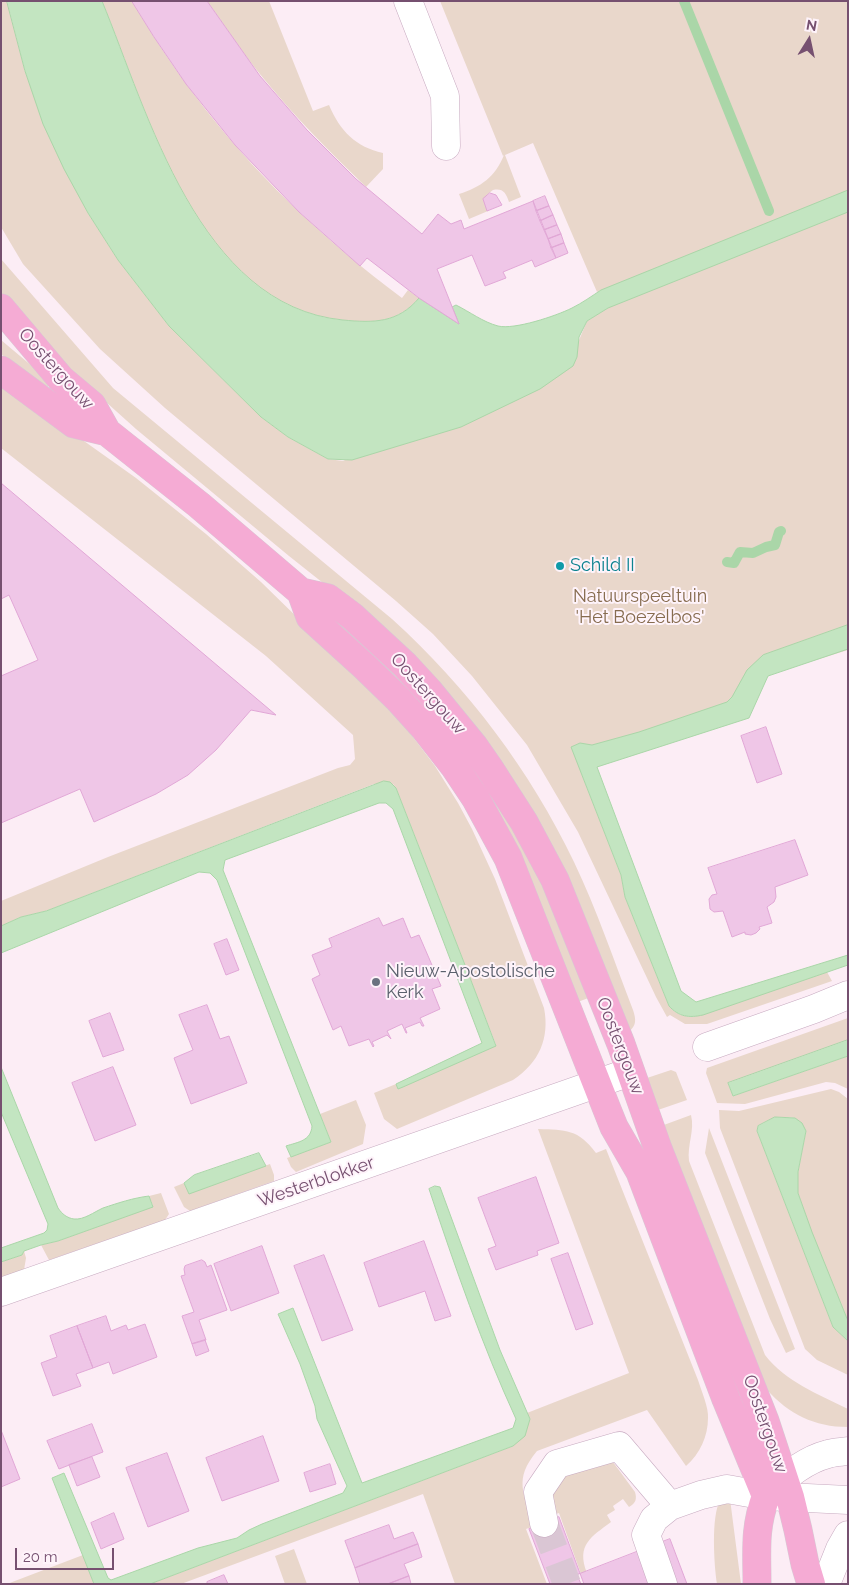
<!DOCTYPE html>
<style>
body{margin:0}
#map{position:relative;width:849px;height:1585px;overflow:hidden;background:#fcedf5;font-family:Raleway,sans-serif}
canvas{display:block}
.frame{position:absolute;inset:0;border:2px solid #765070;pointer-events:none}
.north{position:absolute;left:784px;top:15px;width:50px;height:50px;-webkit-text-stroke:4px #fef3fa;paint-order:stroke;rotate:10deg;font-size:14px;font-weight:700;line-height:20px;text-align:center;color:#765070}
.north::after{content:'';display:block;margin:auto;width:18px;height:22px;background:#765070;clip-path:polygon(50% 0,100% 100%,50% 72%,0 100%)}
.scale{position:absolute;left:15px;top:1548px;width:99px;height:22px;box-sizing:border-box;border:2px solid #765070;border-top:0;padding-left:6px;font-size:15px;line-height:18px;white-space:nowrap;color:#765070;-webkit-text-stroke:4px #fef3fa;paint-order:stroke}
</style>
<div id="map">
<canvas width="849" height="1585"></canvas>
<div class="frame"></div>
<div class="north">N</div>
<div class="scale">20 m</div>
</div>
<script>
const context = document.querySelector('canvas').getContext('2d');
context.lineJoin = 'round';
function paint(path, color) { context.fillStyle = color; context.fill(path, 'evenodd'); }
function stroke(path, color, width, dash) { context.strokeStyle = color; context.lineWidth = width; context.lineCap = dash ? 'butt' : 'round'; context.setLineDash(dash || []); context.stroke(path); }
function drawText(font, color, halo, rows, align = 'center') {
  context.font = font + ' Raleway,sans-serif'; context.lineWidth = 4; context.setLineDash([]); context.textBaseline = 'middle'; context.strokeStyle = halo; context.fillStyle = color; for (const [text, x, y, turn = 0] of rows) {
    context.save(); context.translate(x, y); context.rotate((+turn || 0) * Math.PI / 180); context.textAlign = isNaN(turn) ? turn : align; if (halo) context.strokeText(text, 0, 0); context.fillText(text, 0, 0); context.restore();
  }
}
const green = new Path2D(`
 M1,1h6l18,70 63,142 30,47 51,66 92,91 27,20 40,22 15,2 234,-116 10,-24 22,-14 -8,-17 -4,2 -64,-149 -28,12 16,42 -12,5c-3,-9 -6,-14 -16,-12 -9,6 -9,12 -5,21l-19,8 -10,-25c22,-7 36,-17 45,-39l-1,1 -63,-155h408v649l-80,25 -20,43 -167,54 40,103 4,22 44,109c7,8 13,10 23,11l135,-45 5,9 -125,43h-22l-15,-9 -3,2 -11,-20 -78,-165 -51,-87 -55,-69 -39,-42 -37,-33 -231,-193 -65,-59 -77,-85 -22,-37z
 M102,1h30c19,32 39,63 61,92 59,79 130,146 209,205l6,-8 11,8c-21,25 -45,25 -76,22 -144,-14 -195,-207 -241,-319z
 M207,1h62l44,110 16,-6c11,26 27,42 54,48v16l-17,18c-36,-35 -71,-70 -102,-108 -21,-25 -38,-52 -57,-78z
 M1,259l112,129 279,231c76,69 138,151 182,243 23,48 40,99 59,148 3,9 4,16 -5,22l-48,-120 -199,-283 -92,-73 -153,-127 -79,-71 -56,-65z
 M1,340l50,42 -5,7 -45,-35z
 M1,382l135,96 70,56 55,48 133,130 41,54 23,37 14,26 23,50 49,129c6,30 -5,55 -31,72l-116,49 -13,-10 -10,-26 22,-9 2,4 98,-43 -100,-257 -3,-4h-19l-328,127 -25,6 -20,9v-25l107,-44 230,-89 12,-3 5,-6 -2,-24 -87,-79 -265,-208z
 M361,638l33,31 84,100 67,113 46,115 -16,6 -48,-124 -172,-235z
 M848,1018v22l-120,43 5,13 115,-40v33l-13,-6 -9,-1 -81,22 -28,-1 -11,-30 1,-5z
 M671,1070l5,2 11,28 -32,11 -11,-32z
 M831,1089l8,3 9,7v222l-36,-86 -14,-42v-21l8,-41 -11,-13c-17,-2 -23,0 -37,8l-1,5 76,196 15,14v34l-31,-15 -12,-11 -85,-221 -1,-18 20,1z
 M356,1100l10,25 -3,19 -67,28 -5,-5 -4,-9 44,-16 -11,-28z
 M691,1115c4,15 -4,30 -2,46l76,194c21,27 53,39 83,54v18c-34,0 -59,-13 -81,-37l-106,-264z
 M709,1128l86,221 -9,4 -16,-34 -65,-166z
 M538,1129c28,1 40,0 58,24l10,-4 92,231c3,10 11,28 10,38 0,18 -8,36 -22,48l-39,-56 -110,41c-24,29 -13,42 -3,75l-8,3 21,55h-92l-32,-90 -242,90h-31l363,-138 17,-27 -3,-6 102,-40z
 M270,1164l4,11v6l-84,30 -6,-4 -10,-20 10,-4 5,10z
 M161,1193l8,21 -4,6 -116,40 -8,-15 17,-4 95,-35 -4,-10z
 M24,1251l2,7 -2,12 -23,8v-16l21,-7z
 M610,1458l25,34c2,7 1,11 -6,15l-6,-8 -10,7 2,4 -8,5 4,7c-20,15 -35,23 -24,51l-6,1 -22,-61 -5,2 -4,-33z
 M730,1499l11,85h-24c-3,-19 -6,-68 3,-83z
 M294,1549l13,35h-22l-10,-28z
 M83,1555l11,29h-87z`);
const water = new Path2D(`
 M7,1h95c46,112 97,305 241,319 31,3 55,3 76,-22l40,26 -7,-17 4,-2c14,7 27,17 42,21 16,4 58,-10 74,-18 10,-5 20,-12 29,-18l247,-100v22l-240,96 -21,13 -8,16 -2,20 -4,9 -33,23 -79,38 -109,33 -24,-1 -40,-22 -27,-20 -92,-91 -51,-66 -30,-47 -24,-44 -21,-45 -18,-53z
 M848,625v24l-80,27 -19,42 -152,49 84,224 15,11 152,-47v10l-145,50c-14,3 -24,2 -34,-9l-44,-109 -4,-22 -50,-128 9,-4 12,2 47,-13 88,-30 5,-5 15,-27 16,-15z
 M384,781l6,1 6,6 69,177 3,4 -1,1 29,76 -93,41 -5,2 -2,-5 86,-41 -89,-234 -7,-6h-7l-154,57 -2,10 108,272 -40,15 -5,-11c12,-4 25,-5 26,-20l-95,-246 -7,-7 -11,-1 -198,81v-27l20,-9 25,-6z
 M848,1040v16l-115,40 -5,-13z
 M1,1067l57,141c4,6 9,10 16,11 10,1 20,-7 29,-11 15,-5 30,-10 46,-12l4,11 -95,34 -17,4 -17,6 -2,4 -21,7v-14l43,-15 3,-3 1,-6 -47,-112z
 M775,1117l20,1 7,5 4,8 -8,41v21l14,39 36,89v20l-15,-14 -76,-196 1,-5z
 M259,1153l7,13 -77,28 -5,-11 10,-8z
 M435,1186l5,1 60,163 30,69 -5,17 -12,10 -363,138h-56l-42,-106 12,-5 44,105 3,2 87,-32 39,-10 12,-8 13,-6 81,-31 4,-7 -30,-67 -2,-13 -15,-42 -22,-50 15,-6 69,175 151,-55 3,-9c-34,-74 -61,-152 -87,-230z`);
const stream = new Path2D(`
 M684,1l85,210
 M727,562l7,1 6,-11 13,1 13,-6 9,-2 4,-13 2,-1`);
const building = new Path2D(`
 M132,1h75l53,75 47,54 49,49 66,55 16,-20 13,10 10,-4 3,9 69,-28 23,57 -21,9 -3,-7 -29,12 3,6 -21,8 -13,-31 -35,14 22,55 -40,-26 -52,-40 -7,8 -61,-54 -64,-67 -49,-61 -32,-47z
 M490,193l6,2 6,10 -15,6 -4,-12z
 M545,196l4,10 -13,5 -3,-10z
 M549,206l4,9 -13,6 -4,-10z
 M553,215l4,10 -13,5 -4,-9z
 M557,225l4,9 -13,5 -4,-9z
 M561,234l3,9 -13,5 -3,-9z
 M564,243l4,10 -12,5 -5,-10z
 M1,483l275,232 -25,-5 -35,40 -28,25 -32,19 -62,28 -14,-33 -79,34v-147l37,-16 -29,-65 -8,4z
 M766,727l16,47 -25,9 -16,-47z
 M795,840l13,35 -33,12 1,10 -2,5 -7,5 5,16 -13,4 1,2 -4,4 -5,2 -6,-1v-2l-13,5 -9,-26 -9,1 -4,-3 -1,-10 3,-4 5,-1 -9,-26z
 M379,918l4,8 20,-8 8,20 8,-3 22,51 -9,3 8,20 -20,9 4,8h-2l-2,-4 -15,6 2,5h-1l-4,-9 -15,7 4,8 -4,-4 -15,7 2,4 -1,1 -4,-8 -20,7 -8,-20 -8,4 -21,-51 8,-4 -8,-20 20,-8 -3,-8z
 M227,939l12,31 -13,5 -12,-31z
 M207,1005l13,34 9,-3 18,47 -56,21 -17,-46 19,-8 -14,-35z
 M110,1013l14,37 -21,7 -14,-36z
 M113,1067l23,58 -41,16 -23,-58z
 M536,1177l23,66 -22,8 1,4 -42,15 -8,-21 8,-3 -18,-48z
 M424,1241l27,75 -16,5 -10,-30 -46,16 -15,-44z
 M262,1246l17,47 -48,18 -17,-47z
 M568,1253l25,71 -17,6 -25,-71z
 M324,1255l29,75 -31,11 -28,-75z
 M202,1260l3,2 2,5 4,-2 16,45 -28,10 7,20 -14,4 -10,-28 12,-4 -13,-36 4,-1 -1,-6 1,-3z
 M106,1316l5,15 15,-6 2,5 17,-6 12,33 -44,17 -4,-12 -16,6 -16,-42z
 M77,1326l16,42 -17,6 5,12 -28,10 -12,-33 16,-6 -7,-21z
 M205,1340l4,11 -13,5 -4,-12z
 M92,1424l11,28 -44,17 -12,-28z
 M1,1430l19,49 -19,8z
 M263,1436l16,45 -57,20 -16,-43z
 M167,1453l22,58 -41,16 -22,-59z
 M92,1457l8,20 -23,9 -8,-21z
 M330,1464l6,20 -26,8 -6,-19z
 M114,1513l10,26 -23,10 -10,-26z
 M559,1517l25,67h-34l-21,-55z
 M389,1525l5,14 19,-7 5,12 -63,24 -10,-27z
 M670,1539l17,45h-106l-4,-9z
 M418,1544l4,13 -18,7 5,12 -21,8h-28l-5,-16z
 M224,1575l4,9h-21v-2z
 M409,1576l2,8h-23z`);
const minorTunnel = new Path2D(`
 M544,1523l23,61`);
const minor = new Path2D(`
 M408,1l37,95 1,50
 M707,1047l107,-38 34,-14
 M1,1292l629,-220
 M767,1495c16,-17 38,-35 61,-41 6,-2 14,-2 20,-3
 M544,1523l-6,-31 19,-28 62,-18 51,60
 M663,1584l-17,-49 8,-16 16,-13 31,-11 26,-6 39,7 82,4
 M826,1584l14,-35 8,-14`);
const major = new Path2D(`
 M1,308l60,71 31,26 15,27
 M1,370l73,54 33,8 92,73 102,87 27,6 24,18 53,49 24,26 45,55 16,23 34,53 31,58 66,164 36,102 108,275 25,76 8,33 7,34 6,20
 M301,592l9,25 55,50 33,32 27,30 29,37 22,33 32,59 100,254 6,15 26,45 86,227 40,97c-12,33 -9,54 -9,88`);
const markers = [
 [560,566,5,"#0f9aa8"],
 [376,982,5,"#6b7280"]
];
const streetNames = [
 ["Oostergouw",56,369,48],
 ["Oostergouw",428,694,48],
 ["Oostergouw",620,1046,69],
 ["Westerblokker",316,1182,-19],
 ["Oostergouw",765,1424,71]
];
const cultureNames = [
 ["Schild II",570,566]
];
const parkNames = [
 ["Natuurspeeltuin",640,597],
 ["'Het Boezelbos'",640,618]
];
const worshipNames = [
 ["Nieuw-Apostolische",386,972],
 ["Kerk",386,993]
];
paint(green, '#e9d7cb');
paint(water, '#c3e5c1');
stroke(water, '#aad6a8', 1);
stroke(stream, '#aad6a8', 10);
paint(building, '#efc6e7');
stroke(building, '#e1a7d6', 1);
stroke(minorTunnel, '#dac6d4', 28, [28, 14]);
stroke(minor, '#c7aac0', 29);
stroke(major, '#d6cad4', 29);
stroke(minor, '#fff', 28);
stroke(major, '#f5abd4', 28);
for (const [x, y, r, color] of markers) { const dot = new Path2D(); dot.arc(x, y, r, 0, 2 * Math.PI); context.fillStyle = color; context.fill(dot); stroke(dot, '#fef3fa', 2); }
drawText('18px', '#765070', '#fef3fa', streetNames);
drawText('18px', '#0d838f', '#fef3fa', cultureNames, 'left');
drawText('18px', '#876c4f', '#fef3fa', parkNames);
drawText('18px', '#5b616d', '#fef3fa', worshipNames, 'left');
</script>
